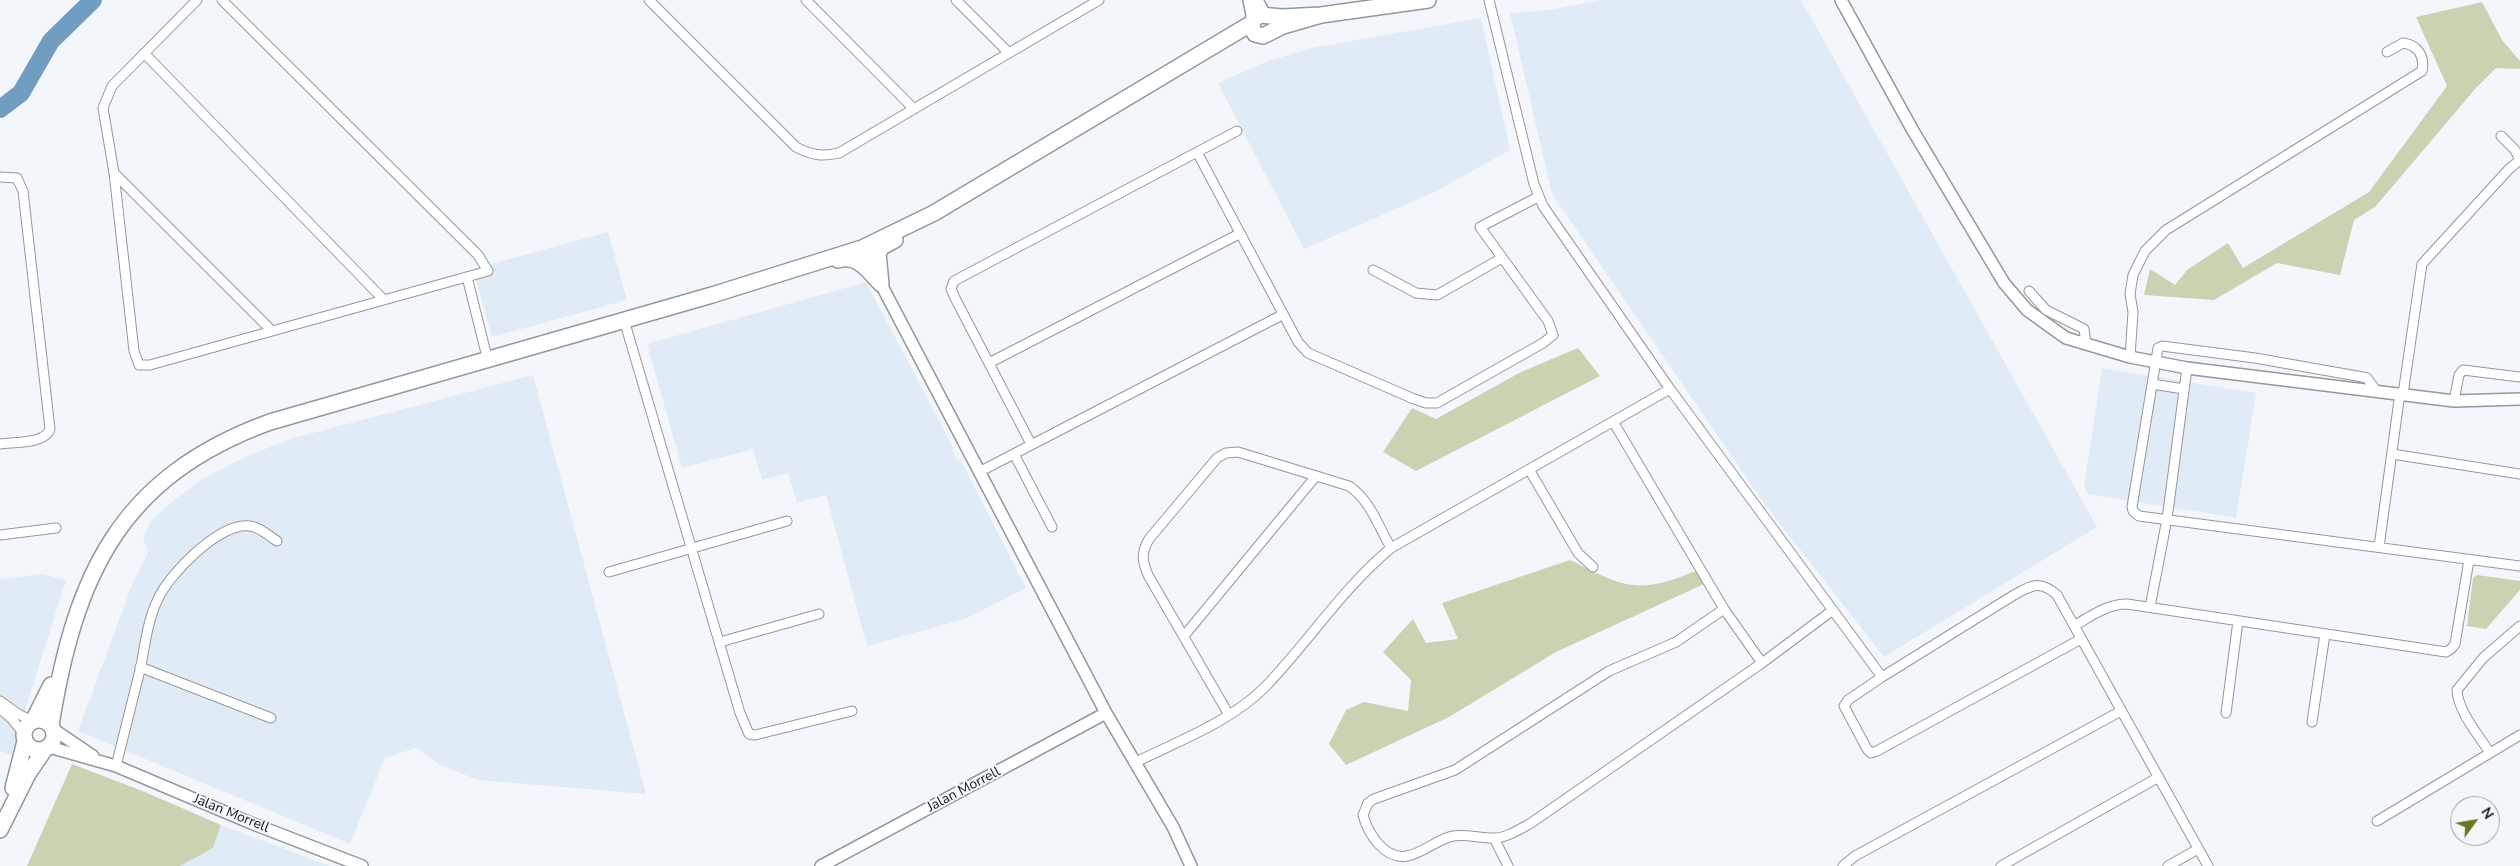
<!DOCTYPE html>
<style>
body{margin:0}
#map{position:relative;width:2520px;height:866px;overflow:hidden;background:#f3f7fc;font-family:"Nunito Sans",sans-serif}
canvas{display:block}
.north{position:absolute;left:2450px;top:796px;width:50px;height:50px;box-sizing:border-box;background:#f3f7fc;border:1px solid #9b9da1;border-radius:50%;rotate:58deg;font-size:14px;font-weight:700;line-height:20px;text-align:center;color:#161719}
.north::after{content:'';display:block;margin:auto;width:18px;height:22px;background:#697521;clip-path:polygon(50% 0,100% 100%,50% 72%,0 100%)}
</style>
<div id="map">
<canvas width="2520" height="866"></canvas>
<div class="north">N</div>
</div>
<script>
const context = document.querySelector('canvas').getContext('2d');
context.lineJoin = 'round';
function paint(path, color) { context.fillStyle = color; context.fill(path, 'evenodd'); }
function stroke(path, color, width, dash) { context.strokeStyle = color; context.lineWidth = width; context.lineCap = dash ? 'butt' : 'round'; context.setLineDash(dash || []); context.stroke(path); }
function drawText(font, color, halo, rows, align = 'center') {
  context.font = font + ' "Nunito Sans",sans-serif'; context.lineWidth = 4; context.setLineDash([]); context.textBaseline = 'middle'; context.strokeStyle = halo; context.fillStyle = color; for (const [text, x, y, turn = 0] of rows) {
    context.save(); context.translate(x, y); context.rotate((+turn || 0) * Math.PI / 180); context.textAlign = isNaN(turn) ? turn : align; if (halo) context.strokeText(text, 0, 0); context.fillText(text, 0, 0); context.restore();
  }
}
const built = new Path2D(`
 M1602,0h199l296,527 -213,130 -118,-151 -214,-312 -42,-181 39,-3z
 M1481,18l29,132 -75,42 -131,57 -86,-166 50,-22 44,-13z
 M608,232l19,68 -135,37 -19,-68z
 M866,282l86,163 4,15 5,1 65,127 -61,31 -98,27 -41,-151 -29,8 -9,-30 -26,7 -9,-31 -71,19 -35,-124z
 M2102,368l154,25 -20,125 -148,-24 -4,-7z
 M533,375l113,419 -168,-14 -38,-15 -24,-17 -31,10 -35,86 -272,-113 55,-149 16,-31 -6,-12 7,-17 20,-19 32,-24 41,-21 47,-19z
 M42,574l24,6 -55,175 -11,-4v-172z
 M221,825l109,41h-150l33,-18z`);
const green = new Path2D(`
 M2482,2l20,38 18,21v8l-24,-1 -20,20 -101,119 -21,13 -14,55 -63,-12 -63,37 -70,-5 6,-26 25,16 12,-15 41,-27 15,25 126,-76 78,-106 -31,-69z
 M1578,348l22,28 -184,95 -33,-19 29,-44 24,11 85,-47z
 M1570,560c52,26 68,36 125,11l9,13 -148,68 -107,65 -103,48 -17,-21 17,-34 18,-8 44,9 3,-31 -28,-28 30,-33 13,24 32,-4 -16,-36z
 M2477,575l43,6v9l-34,39 -19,-3 6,-48z
 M72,764l73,28 76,33 -8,23 -33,18h-153z`);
const river = new Path2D(`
 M0,109l21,-16 30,-52 42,-41`);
const minor = new Path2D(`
 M197,0l-85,86 -9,22 11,65 20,178 5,14h11l338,-94 -10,-16 -256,-255
 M649,0l147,147c15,8 26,10 43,6l260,-153
 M806,0l108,109
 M956,0l53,53
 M1489,0l45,184 9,22 127,183 212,288
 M144,53l239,246
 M2501,136l14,14 5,10
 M1197,152l101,190 10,11 14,6 92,40 12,4h11l106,-60 10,-8 -5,-14 -68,-94 58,-30
 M114,173l158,158
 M0,177l17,1 6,13 27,238c-5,15 -36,13 -50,15
 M1373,270l43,23 21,2 65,-37
 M467,277l21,84
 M2029,291l17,19 38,19 2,15
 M624,320l116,393 9,21 6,1 97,-24
 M2130,357l3,-45 -3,-18 3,-19 12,-24 21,-21 256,-159c3,-15 -4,-26 -19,-28l-16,9
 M989,363l250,-129
 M2152,384l32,5
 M2375,389l-8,-11 -10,-2 -102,-18 -93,-12 -4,2 -26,159 1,4 6,5 381,50
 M2403,394l19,-130 87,-95 11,-9
 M2454,401l5,-26 4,-5 57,7
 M1614,423l110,186 38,54
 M1031,444l-76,-146 -4,-9 3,-8 283,-150
 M1014,454l38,73
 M2392,454l128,20
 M1530,471l48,82 15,14
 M979,472l303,-157
 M0,535l56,-7
 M2379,547l21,-154
 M609,572l178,-51
 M2150,607l17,-88 20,-151
 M1724,609l-48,33 -67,29 -154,99 -81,29 -6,4 -5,12c5,19 22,45 44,41 17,-3 30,-17 46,-20 14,-2 26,2 39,2 13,1 28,-9 39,-15l231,-160 71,-53
 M2074,626c17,-10 33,-22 53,-22l319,48 5,-3 4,-5 14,-84
 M1184,636l132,-160
 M2081,639l-204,112 -6,2 -4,-4 -23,-43 4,-6 34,-23 132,-82c18,-10 26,-15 43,0l151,271
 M720,642l99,-28
 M140,667l131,51
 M0,701l18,13 15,7
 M0,709l11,9 13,16
 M2226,713l12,-92
 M1229,715l-81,-140c-6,-14 -7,-22 1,-36l68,-81 9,-5 12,-1 111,34c22,15 29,40 42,62
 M2312,722l13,-88
 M2490,753c-11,-18 -32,-41 -33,-63l26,-32 37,-32
 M1134,763c44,-22 97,-41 132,-77 43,-45 77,-98 125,-138l279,-159
 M116,766c8,-33 17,-67 25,-100 4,-22 7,-47 17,-67 11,-25 63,-78 92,-73 10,1 19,10 27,15
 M2377,821l143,-86
 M1494,838l14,28
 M1843,866l12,-10 266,-145
 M2001,866l158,-89
 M2168,866l30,-17`);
const tertiary = new Path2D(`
 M1249,0l4,20
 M1257,0l8,15
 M1841,0l71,129 92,154 23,27 39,28 64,19 57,11 267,33 66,-2
 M862,248l244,465 67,114 18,39
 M53,729l40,27
 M49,747l67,19 135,57 111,43
 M821,866l285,-153`);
const primary = new Path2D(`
 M1321,15l-38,11 -20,10 -8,-2 -3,-5 1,-9 7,-5 22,2 39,-2 107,-15
 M838,260c20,-6 30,11 43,24
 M881,284l-3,-31 4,-6 13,-7
 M24 735a15 15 0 1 1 30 0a15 15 0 1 1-30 0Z
 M33,721l18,-36
 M51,725c24,-149 68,-248 219,-303l442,-127 150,-47 72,-35 318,-190
 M13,788l12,-47
 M0,830l28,-56 17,-25`);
const streetNames = [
 ["Jalan Morrell",964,790,-28],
 ["Jalan Morrell",231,814,22]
];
paint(built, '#e1ebf5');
paint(green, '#c9d3b2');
stroke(river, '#709dc0', 18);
stroke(minor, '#94989c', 11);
stroke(tertiary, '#94989c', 14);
stroke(primary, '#94989c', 18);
stroke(minor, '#fff', 9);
stroke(tertiary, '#fff', 11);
stroke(primary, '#fff', 15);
drawText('14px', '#161719', '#f3f7fc', streetNames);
</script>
